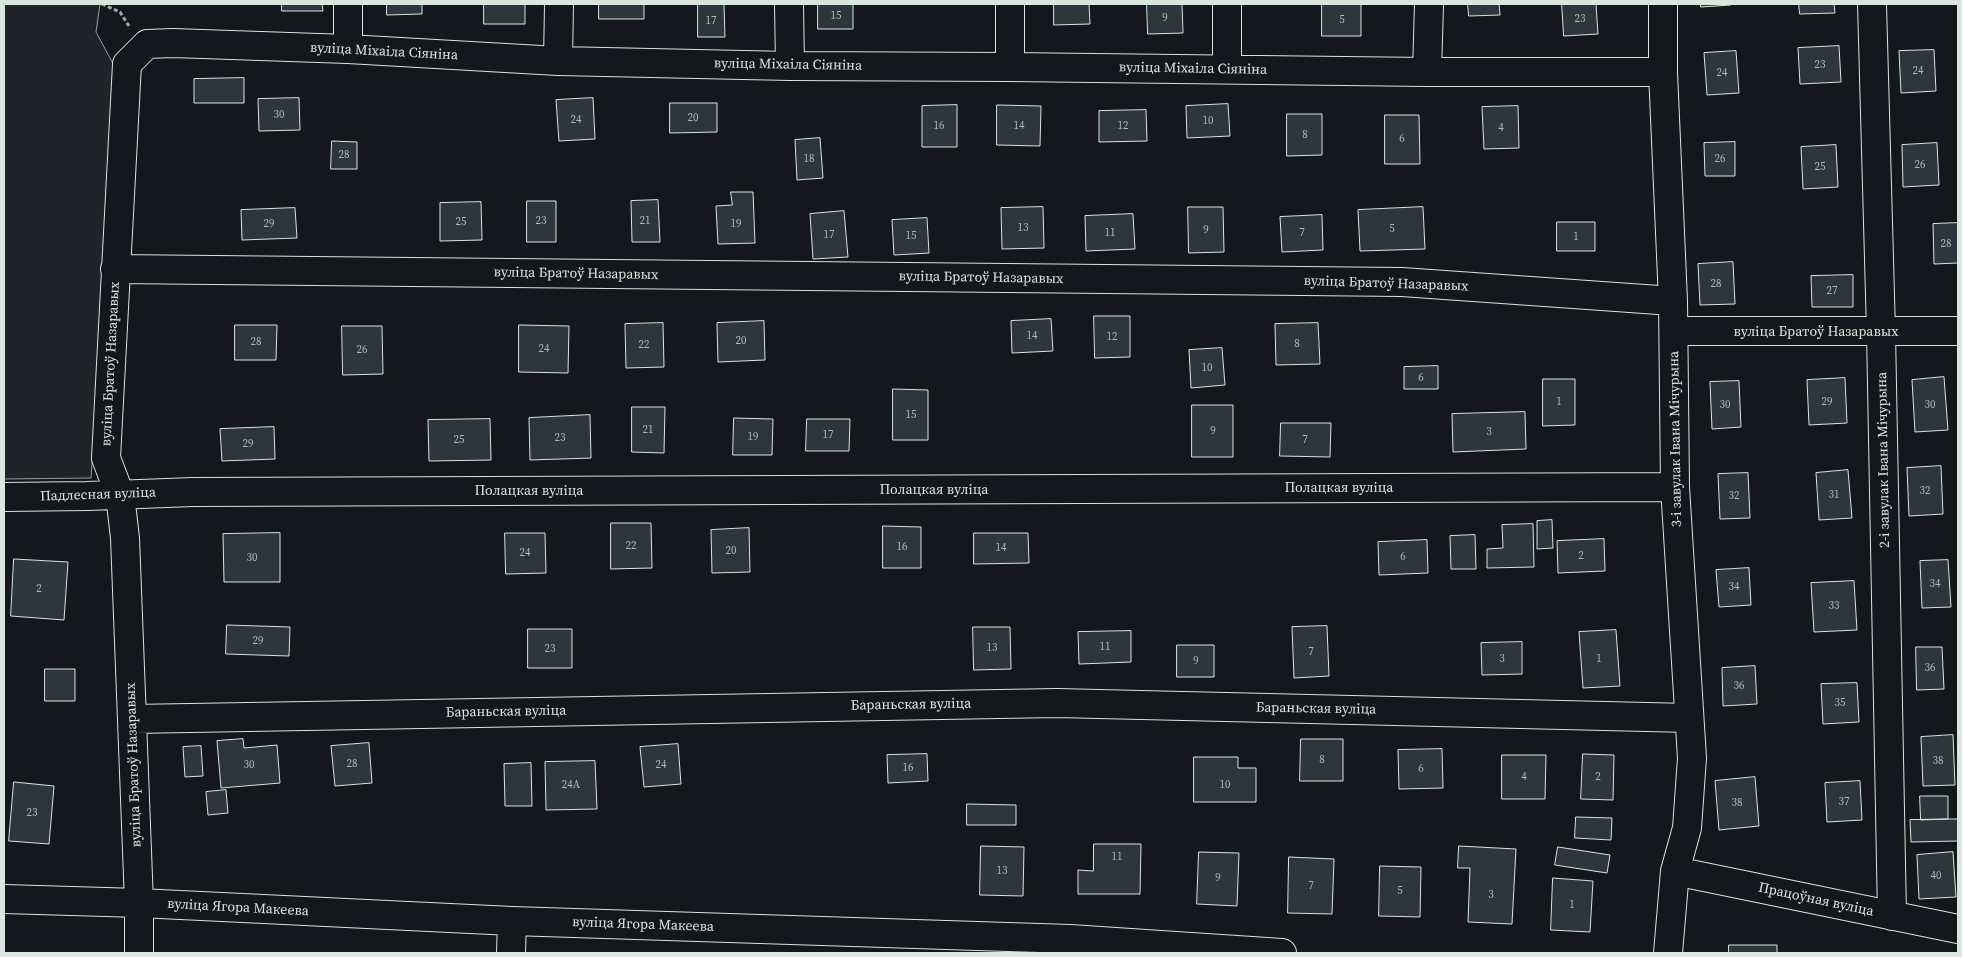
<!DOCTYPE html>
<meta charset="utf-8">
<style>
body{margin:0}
#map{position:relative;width:1962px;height:957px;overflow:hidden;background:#14181c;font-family:"Source Serif 4",serif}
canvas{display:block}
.frame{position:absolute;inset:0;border:5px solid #d8e6dc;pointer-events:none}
</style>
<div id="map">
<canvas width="1962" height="957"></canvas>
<div class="frame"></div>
</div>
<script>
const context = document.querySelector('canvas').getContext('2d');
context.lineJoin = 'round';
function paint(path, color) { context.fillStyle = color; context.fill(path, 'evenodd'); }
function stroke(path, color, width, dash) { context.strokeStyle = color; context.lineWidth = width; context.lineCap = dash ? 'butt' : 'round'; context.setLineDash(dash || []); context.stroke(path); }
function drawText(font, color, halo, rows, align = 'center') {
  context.font = font + ' "Source Serif 4",serif'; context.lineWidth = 4; context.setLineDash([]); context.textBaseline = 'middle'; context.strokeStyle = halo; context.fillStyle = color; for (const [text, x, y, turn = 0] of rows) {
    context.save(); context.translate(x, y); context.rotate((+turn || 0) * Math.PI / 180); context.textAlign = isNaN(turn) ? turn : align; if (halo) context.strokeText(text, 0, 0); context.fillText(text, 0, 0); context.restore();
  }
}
const green = new Path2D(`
 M4,4h96l-4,28 21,39 -26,407 -87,1z`);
const building = new Path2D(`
 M282,4h40l1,7h-41z
 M387,4h35v10l-35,1z
 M484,4h41v20h-41z
 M599,4h45v15h-45z
 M698,4h26l1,33h-27z
 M818,4h35v25h-35z
 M1054,4h35l1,20 -36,1z
 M1147,4h35l1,29 -35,1z
 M1322,4h39v32h-39z
 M1468,4h31l1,11 -31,1z
 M1562,4h34l2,30 -34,2z
 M1701,4h30v1l-30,2z
 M1799,4h35l1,9 -35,1z
 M1839,46l2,36 -41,2 -2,-36z
 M1934,50l2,41 -35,2 -2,-42z
 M1736,51l3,42 -32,2 -3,-42z
 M244,78v25h-50v-24z
 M299,98l1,32 -41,1 -1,-32z
 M593,98l2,41 -36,2 -3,-41z
 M670,103h47v29l-47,1z
 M1228,104l2,32 -43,2 -1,-32z
 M957,105v42h-35v-41z
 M997,105l44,1 -1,40 -43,-1z
 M1518,106l1,42 -35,1 -2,-42z
 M1146,110l1,31 -48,1v-31z
 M1287,114h35v41l-35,1z
 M1385,115h34l1,49h-35z
 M820,138l3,40 -26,2 -2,-40z
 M332,141l25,1v27h-26z
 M1735,142v34h-30l-1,-33z
 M1937,143l2,42 -36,2 -1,-42z
 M1836,145l2,42 -35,2 -2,-42z
 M731,192h22l2,51 -37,1 -2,-38 16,-1z
 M658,200l2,42h-28l-1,-41z
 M527,201h29v41h-29z
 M481,202l1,38 -42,1v-38z
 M1043,207l1,41 -42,1 -1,-41z
 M1188,207h35l1,45 -35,1z
 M1423,207l2,42 -65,2 -2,-41z
 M295,208l2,30 -55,2 -1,-30z
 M844,211l4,46 -35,2 -3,-45z
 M1133,214l2,35 -49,2 -1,-35z
 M1322,215l1,35 -41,2 -2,-35z
 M927,218l2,35 -35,2 -2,-35z
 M1557,222h38v29h-38z
 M1958,223v40l-24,1 -1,-40z
 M1733,262l2,42 -35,1 -2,-41z
 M1853,275v32h-41l-1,-31z
 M1094,316h36v41l-35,1z
 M1051,319l2,32 -41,2 -1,-32z
 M764,321l1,39 -47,2 -1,-39z
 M663,323l1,44 -38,1 -1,-44z
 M1318,323l2,41 -44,1 -1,-41z
 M235,325h42l-1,35h-41z
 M519,325l50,1 -1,47 -49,-1z
 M342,326h40l1,48 -40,1z
 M1222,348l3,37 -34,3 -2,-38z
 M1438,366v23h-34v-22z
 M1944,377l4,53 -33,2 -3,-52z
 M1845,378l2,45 -38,2 -2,-45z
 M1543,379h32v46l-32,1z
 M1739,381l2,46 -29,2 -2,-47z
 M893,389l35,1v50h-35z
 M1192,405h41v52h-41z
 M632,407h33l-1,46 -32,-1z
 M1525,412l1,37 -73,3 -1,-38z
 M590,415l1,43 -61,2 -1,-42z
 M734,418l39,1 -1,36h-39z
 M490,419l1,41 -62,1 -1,-41z
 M807,419h43l-1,32h-43z
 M1281,423h50l-1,34 -50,-1z
 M274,427l1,32 -53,2 -2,-32z
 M1941,466l2,48 -34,2 -2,-48z
 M1848,470l4,48 -33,2 -3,-47z
 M1748,473l2,45 -30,1 -2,-45z
 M1552,520l1,28 -16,1v-28z
 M611,523h40l1,45 -41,1z
 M1533,524l1,43 -47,1v-19l16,-1 -1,-23z
 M883,526l38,1v41h-38z
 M749,528l1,44 -38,1 -1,-43z
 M280,533v49h-56l-1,-48z
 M505,533h40l1,40 -40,1z
 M974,533h54l1,30 -55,1z
 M1475,535l1,34h-25l-1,-33z
 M1604,539l1,32 -47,2 -1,-32z
 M1427,540l1,33 -49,2 -1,-33z
 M14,559l54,3 -4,58 -53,-4z
 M1948,560l3,47 -29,1 -2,-47z
 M1749,568l2,37 -32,2 -3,-37z
 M1854,581l3,49 -43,2 -3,-49z
 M227,625l63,2 -1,29 -63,-2z
 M1327,626l2,50 -35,2 -2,-51z
 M973,627h37l1,42 -37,1z
 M528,629h44v39h-44z
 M1616,630l4,56 -37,2 -4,-56z
 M1131,631v31l-52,2 -1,-32z
 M1522,642v32l-40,1 -1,-32z
 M1177,645h37v32h-37z
 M1916,647h26l2,42 -27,1z
 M1755,666l2,38 -34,2 -1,-38z
 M45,669h30v32h-30z
 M1857,683l2,39 -36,2 -2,-40z
 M1953,735l2,50 -32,1 -2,-49z
 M243,739l1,9 33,-3 3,38 -59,5 -4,-47z
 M1301,739h42v42h-43z
 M369,743l3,40 -37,3 -4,-40z
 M678,744l3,40 -37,3 -4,-40z
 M201,746l2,30 -18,1 -2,-30z
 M1442,749l1,39 -44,1 -1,-39z
 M927,754l1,27 -40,2 -1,-28z
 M1583,754l31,1 -1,45 -32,-1z
 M1502,755h44l-1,44h-43z
 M1194,757h44v11h18v34h-62z
 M595,761l2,48 -51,1 -1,-48z
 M531,763l1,43h-27l-1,-42z
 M1755,777l4,49 -40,4 -4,-49z
 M1860,781l2,39 -35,2 -2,-39z
 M14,782l40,4 -5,58 -40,-3z
 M226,790l2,23 -20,2 -2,-23z
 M1920,796h28v23l-27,1z
 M967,804l49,1v20h-49z
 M1576,817l36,1 -1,22 -36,-2z
 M1948,819h10v22l-47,1 -1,-22z
 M1094,844h47l-1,50h-62v-24l15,1z
 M981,846l43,1 -1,49 -43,-1z
 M1459,846l57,3 -4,75 -44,-2 2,-54h-12z
 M1558,847l52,8 -3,18 -52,-8z
 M1199,852l40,1 -2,53 -40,-2z
 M1953,852l3,45 -37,2 -2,-44z
 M1289,857l45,2 -2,55 -44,-1z
 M1380,866l41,1 -1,50 -41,-1z
 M1553,878l40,3 -3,51 -39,-2z
 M1729,945h48v8h-48z`);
const path = new Path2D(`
 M102,4l18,8 9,14`);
const minor = new Path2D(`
 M789,4l1,62
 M1227,4v65
 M1663,4v68l10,229 2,186 17,271 -5,70 -12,43 -7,82
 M1872,4l9,328 11,584
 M348,49v-45
 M558,61l1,-57
 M1010,67v-63
 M1427,72l2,-68
 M115,269l1287,13 271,19
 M1674,331h284
 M4,497l83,-1 106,-4 1482,-5
 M132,719l925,-16 632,15
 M1675,871l283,58
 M4,899l135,4 373,18 558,18 212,14
 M139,953v-50l-14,-365 -5,-43 -14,-37 21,-394 20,-20 26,-1 175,6 210,12 232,5 220,1 417,5h236
 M511,953l1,-32`);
const numberNames = [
 ["15",836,16],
 ["9",1165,18],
 ["23",1580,19],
 ["5",1342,20],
 ["17",711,21],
 ["23",1820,65],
 ["24",1918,71],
 ["24",1722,73],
 ["30",279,115],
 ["20",693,118],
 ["24",576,120],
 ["10",1208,121],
 ["16",939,126],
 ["14",1019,126],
 ["12",1123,126],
 ["4",1501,128],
 ["8",1305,135],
 ["6",1402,139],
 ["28",344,155],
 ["18",809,159],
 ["26",1720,159],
 ["26",1920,165],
 ["25",1820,167],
 ["23",541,221],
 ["21",645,221],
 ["25",461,222],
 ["29",269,224],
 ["19",736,224],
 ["13",1023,228],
 ["5",1392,229],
 ["9",1206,230],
 ["11",1110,233],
 ["7",1302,233],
 ["17",829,235],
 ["15",911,236],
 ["1",1576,237],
 ["28",1946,244],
 ["28",1716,284],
 ["27",1832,291],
 ["14",1032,336],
 ["12",1112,337],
 ["20",741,341],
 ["28",256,342],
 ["8",1297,344],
 ["22",644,345],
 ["24",544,349],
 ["26",362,350],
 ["10",1207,368],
 ["6",1421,378],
 ["1",1559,402],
 ["29",1827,402],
 ["30",1725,405],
 ["30",1930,405],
 ["15",911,415],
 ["21",648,430],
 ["9",1213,431],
 ["3",1489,432],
 ["17",828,435],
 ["19",753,437],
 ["23",560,438],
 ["25",459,440],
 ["7",1305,440],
 ["29",248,444],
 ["32",1925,491],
 ["31",1834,495],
 ["32",1734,496],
 ["22",631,546],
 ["16",902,547],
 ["14",1001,548],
 ["20",731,551],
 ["24",525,553],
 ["2",1581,556],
 ["6",1403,557],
 ["30",252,558],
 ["34",1935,584],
 ["34",1734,587],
 ["2",39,589],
 ["33",1834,606],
 ["29",258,641],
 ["11",1105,647],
 ["13",992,648],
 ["23",550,649],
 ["7",1311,652],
 ["3",1502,659],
 ["1",1599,659],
 ["9",1196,661],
 ["36",1930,668],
 ["36",1739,686],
 ["35",1840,703],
 ["8",1322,760],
 ["38",1938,761],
 ["28",352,764],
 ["30",249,765],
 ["24",661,765],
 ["16",908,768],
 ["6",1421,769],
 ["4",1524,777],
 ["2",1598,777],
 ["24А",571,785],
 ["10",1225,785],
 ["37",1844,802],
 ["38",1737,803],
 ["23",32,813],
 ["11",1117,857],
 ["13",1002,871],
 ["40",1936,876],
 ["9",1218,878],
 ["7",1311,886],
 ["5",1400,891],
 ["3",1491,895],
 ["1",1572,905]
];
const streetNames = [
 ["вуліца Міхаіла Сіяніна",384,52,3],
 ["вуліца Міхаіла Сіяніна",788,65,1],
 ["вуліца Міхаіла Сіяніна",1193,69,1],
 ["вуліца Братоў Назаравых",576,274,1],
 ["вуліца Братоў Назаравых",981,278,1],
 ["вуліца Братоў Назаравых",1386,284,2],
 ["вуліца Братоў Назаравых",1816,332],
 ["вуліца Братоў Назаравых",111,364,-87],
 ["3-і завулак Івана Мічурына",1676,439,-91],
 ["2-і завулак Івана Мічурына",1884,460,-91],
 ["Полацкая вуліца",1339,488],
 ["Полацкая вуліца",934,490],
 ["Полацкая вуліца",529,491],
 ["Падлесная вуліца",98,495,-2],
 ["Бараньская вуліца",911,705,-1],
 ["Бараньская вуліца",1316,709,1],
 ["Бараньская вуліца",506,712,-1],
 ["вуліца Братоў Назаравых",134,765,-92],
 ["Працоўная вуліца",1816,900,12],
 ["вуліца Ягора Макеева",238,908,3],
 ["вуліца Ягора Макеева",643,925,2]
];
paint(green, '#202428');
stroke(green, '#939e99', 1);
paint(building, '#2c363c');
stroke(building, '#d8e6dc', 1);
stroke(minor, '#d8e6dc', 30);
stroke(path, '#9da8a2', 3, [4, 2.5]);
stroke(minor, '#14181c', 28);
drawText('11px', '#adbab4', null, numberNames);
drawText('14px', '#d8e6dc', '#14181c', streetNames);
</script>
